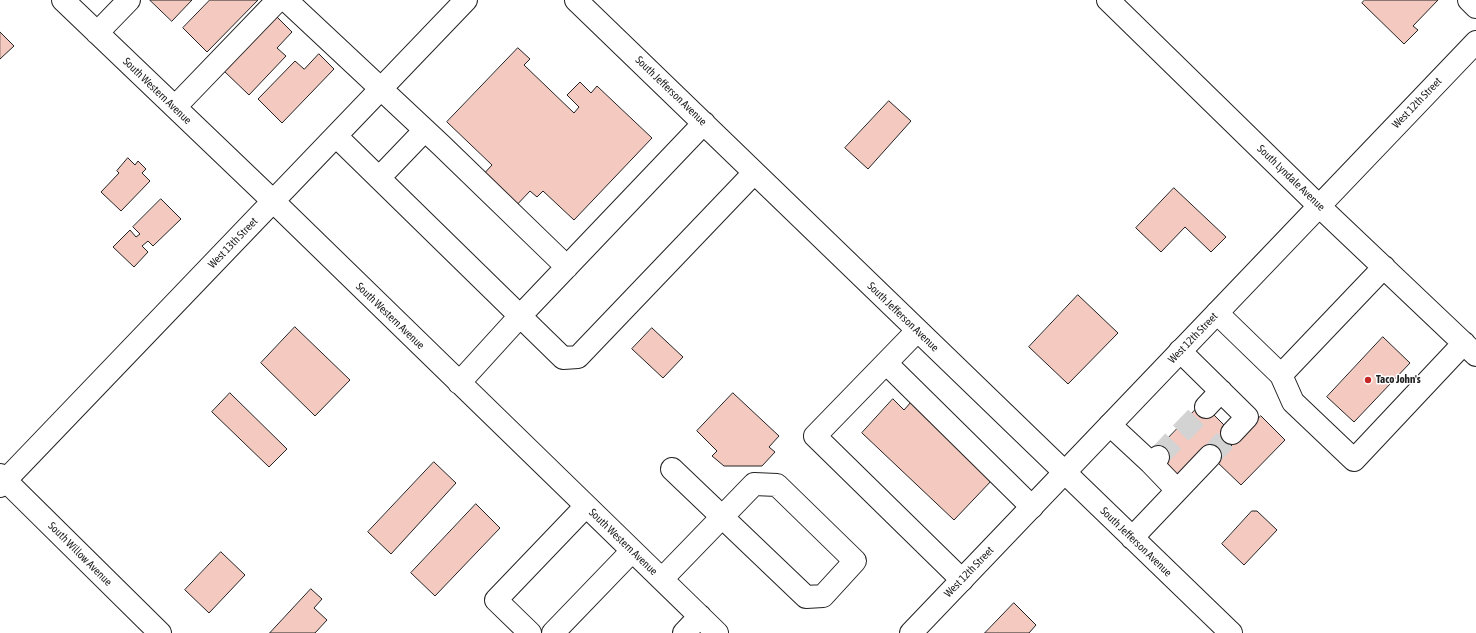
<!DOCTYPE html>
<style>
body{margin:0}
canvas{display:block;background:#fff}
</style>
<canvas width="1476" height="633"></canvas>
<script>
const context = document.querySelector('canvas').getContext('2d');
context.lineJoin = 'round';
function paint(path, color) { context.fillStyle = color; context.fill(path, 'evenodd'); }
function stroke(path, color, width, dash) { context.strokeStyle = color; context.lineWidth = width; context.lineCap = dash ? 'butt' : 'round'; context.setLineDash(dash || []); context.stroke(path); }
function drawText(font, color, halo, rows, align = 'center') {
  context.font = font + ' "Asap Condensed",sans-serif'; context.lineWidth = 3; context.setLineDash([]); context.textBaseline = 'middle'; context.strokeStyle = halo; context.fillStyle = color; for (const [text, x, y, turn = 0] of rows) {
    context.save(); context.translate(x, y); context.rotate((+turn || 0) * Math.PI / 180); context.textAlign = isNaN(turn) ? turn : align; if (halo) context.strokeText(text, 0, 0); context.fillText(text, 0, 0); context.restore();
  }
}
const building = new Path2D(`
 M150,0h42l-20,21z
 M210,0h48l-51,52 -24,-24z
 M1365,0h73l-25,26 5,4 -14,14 -42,-41z
 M277,17l15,15 -15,16 9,8 -37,39 -25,-24z
 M0,32l14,14 -14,13z
 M518,48l12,11 -6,6 50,48 5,-6 -12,-12 13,-13 11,11 6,-7 55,52 -78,82 -31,-29 -6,6 -7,-6 -17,18 -33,-31 12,-13 -45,-43z
 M319,54l15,15 -52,54 -24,-24 37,-38 9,8z
 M889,101l22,20 -43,48 -23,-21z
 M128,158l7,7 3,-4 8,8 -4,4 8,8 -29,30 -20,-19 18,-19 -2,-2z
 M1174,188l52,49 -15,15 -26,-25 -24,25 -25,-24z
 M161,199l20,20 -28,27 -5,-5 -6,5 6,6 -14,15 -21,-20 17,-17 6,7 4,-3 -7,-7z
 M1078,295l40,38 -50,51 -39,-37z
 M295,327l55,53 -35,36 -54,-53z
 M652,328l31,29 -20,21 -31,-29z
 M1383,337l27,26 -56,59 -27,-25z
 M230,393l57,56 -18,18 -57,-55z
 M733,393l46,43 -10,11 6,5 -13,14h-38l-12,-10 5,-5 -20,-20z
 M893,399l11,11 7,-8 82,77 -39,41 -92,-87z
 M1202,403l36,36 -22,22 -13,-13 -26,27 -23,-22z
 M1261,416l24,24 -44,45 -25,-24z
 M434,462l22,21 -65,71 -23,-22z
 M476,504l24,24 -65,68 -24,-23z
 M1252,511h5l20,19 -33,35 -22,-21z
 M221,552l24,23 -36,38 -24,-23z
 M311,589l11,10 -8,9 13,12 -12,13h-45z
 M1014,603l22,22 -7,8h-44z`);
const minorTunnel = new Path2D(`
 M1210,456l22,-23
 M1158,457l48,-50`);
const minor = new Path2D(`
 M63,0l210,201 444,432
 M286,0l155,145 126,122
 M576,0l655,633
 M1108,0l211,206 157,149
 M1469,0l7,7
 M97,33l32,-33
 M175,107l103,-107
 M704,123l-184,193 43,42 15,-1 176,-184
 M336,136l184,180 -61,67
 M379,178l46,-48
 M1217,313l64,62 103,-108
 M917,331l-102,105 147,144
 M1180,351l67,66 -15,16
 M886,363l146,144
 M1281,375l12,27 61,58 110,-117
 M1206,407l15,-16
 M1110,425l41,38
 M1158,457l-7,6 26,27
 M0,475l160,158
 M0,486l466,-486
 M1132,538l78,-82
 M662,579l92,-95 23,1 78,76 -32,35 -17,1 -134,-128
 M530,633l-34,-33 90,-94
 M553,633l79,-82
 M684,633l16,-17`);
const major = new Path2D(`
 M911,633l565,-591`);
const markers = [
 [1368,380,4,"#c62828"]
];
const streetNames = [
 ["South Western Avenue",157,91,44],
 ["South Jefferson Avenue",671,91,44],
 ["West 12th Street",1417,103,-46],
 ["South Lyndale Avenue",1291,178,44],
 ["West 13th Street",233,243,-46],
 ["South Western Avenue",390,316,44],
 ["South Jefferson Avenue",903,317,44],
 ["West 12th Street",1193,338,-46],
 ["South Western Avenue",623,542,44],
 ["South Jefferson Avenue",1136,542,44],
 ["South Willow Avenue",80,554,45],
 ["West 12th Street",969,572,-46]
];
const poiNames = [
 ["Taco John's",1376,380]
];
paint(building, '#f3c9c0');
stroke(building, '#222', 1);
stroke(minorTunnel, '#d3d3d3', 22, [22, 11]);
stroke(minor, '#222', 24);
stroke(major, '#222', 24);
stroke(minor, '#fff', 22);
stroke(major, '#fff', 22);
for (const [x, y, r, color] of markers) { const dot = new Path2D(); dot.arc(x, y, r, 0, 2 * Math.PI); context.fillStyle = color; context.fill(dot); stroke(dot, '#fff', 1.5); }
drawText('11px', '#222', '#fff', streetNames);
drawText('bold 11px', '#222', '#fff', poiNames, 'left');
</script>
